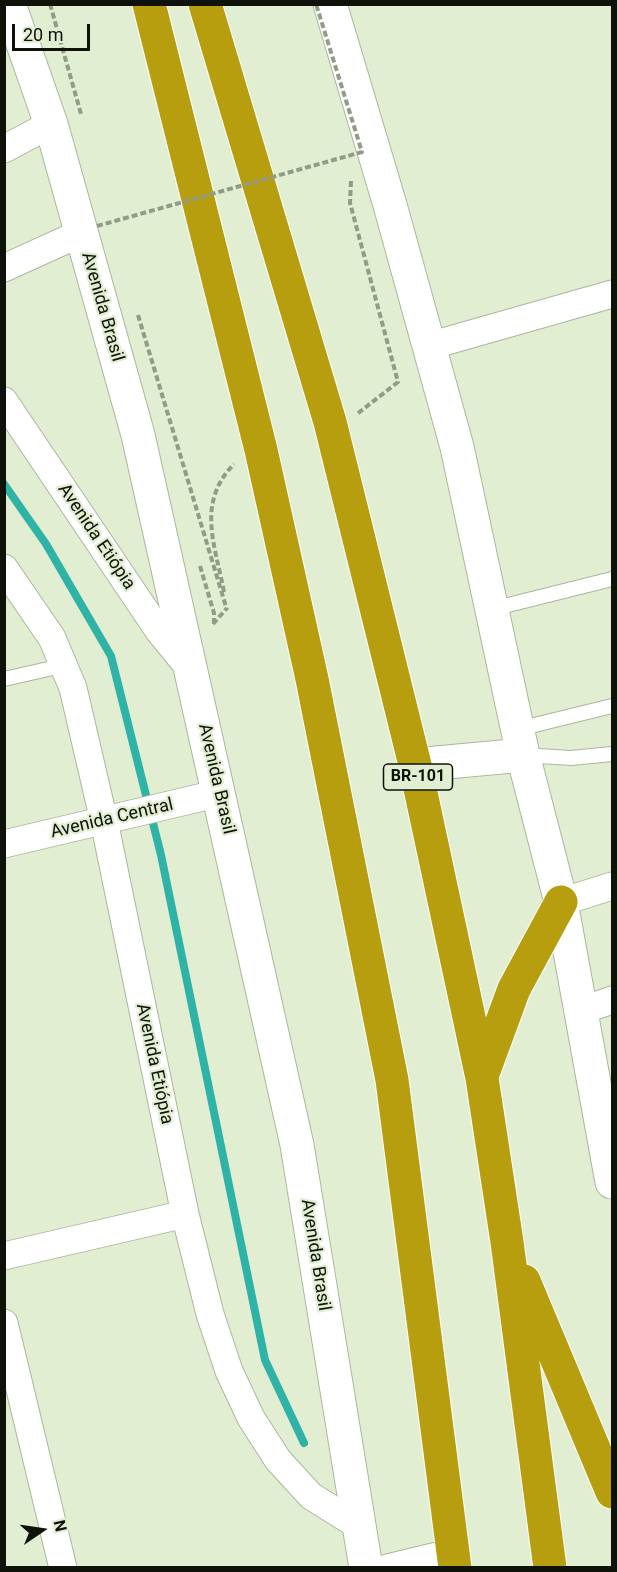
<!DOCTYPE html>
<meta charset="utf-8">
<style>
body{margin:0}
#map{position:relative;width:617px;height:1572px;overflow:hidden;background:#e1eed2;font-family:Roboto,sans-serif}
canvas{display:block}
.frame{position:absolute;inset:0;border:6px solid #0e1208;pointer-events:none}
.north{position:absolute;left:12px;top:1500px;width:60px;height:60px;-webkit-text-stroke:4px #e1eed2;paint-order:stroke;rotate:77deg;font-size:16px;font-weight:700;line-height:24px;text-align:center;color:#0e1208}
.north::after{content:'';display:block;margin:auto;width:21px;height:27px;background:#0e1208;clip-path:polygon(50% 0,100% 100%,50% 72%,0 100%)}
.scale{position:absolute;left:12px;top:24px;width:78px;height:27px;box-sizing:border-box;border:3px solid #0e1208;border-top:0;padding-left:8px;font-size:18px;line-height:21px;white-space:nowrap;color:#0e1208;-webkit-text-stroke:4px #e1eed2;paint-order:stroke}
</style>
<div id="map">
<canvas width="617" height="1572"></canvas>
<div class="frame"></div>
<div class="north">N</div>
<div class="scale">20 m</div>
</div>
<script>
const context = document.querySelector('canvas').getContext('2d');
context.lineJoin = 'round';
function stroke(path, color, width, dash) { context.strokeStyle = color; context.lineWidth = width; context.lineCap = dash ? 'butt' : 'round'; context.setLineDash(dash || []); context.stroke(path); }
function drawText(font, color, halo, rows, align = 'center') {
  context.font = font + ' Roboto,sans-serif'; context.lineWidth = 4.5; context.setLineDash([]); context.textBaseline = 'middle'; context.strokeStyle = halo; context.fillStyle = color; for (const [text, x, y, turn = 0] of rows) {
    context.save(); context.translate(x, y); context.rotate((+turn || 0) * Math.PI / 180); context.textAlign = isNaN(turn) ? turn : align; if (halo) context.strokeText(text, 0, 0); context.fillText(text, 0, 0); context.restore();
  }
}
const stream = new Path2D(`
 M4,484l42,60 65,112 50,199 104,505 39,83`);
const path = new Path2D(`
 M50,4l31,110
 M351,181l-1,22 48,179 -41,32
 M138,315l89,295
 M200,566l14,47v11
 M224,592c-9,-48 -28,-89 10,-128
 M213,624l14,-16`);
const service = new Path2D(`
 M492,609l120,-30
 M4,679l62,-14
 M518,729l94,-23
 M523,755l48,3 41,-4`);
const minor = new Path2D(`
 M4,149l47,-25
 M4,268l77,-35
 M429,346l183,-52
 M4,401l155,230 31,38
 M4,568l48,70 21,50 31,133 81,393 25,100 19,57 22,47 27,42 33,36 48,30
 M4,844l216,-51
 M561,902l51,-16
 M583,1010l29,-10
 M4,1256l181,-42
 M4,1323l59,245
 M387,1568l66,-16`);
const tertiary = new Path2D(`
 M9,4l42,120 87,311 159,710 69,423
 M330,4l60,201 67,242 66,308 38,147 51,280
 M415,765l108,-10`);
const motorway = new Path2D(`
 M149,4l112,446 51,229 80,401 63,488
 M205,4l125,418 85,343 67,313 25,164 43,326
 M482,1076l32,-87 47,-87
 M524,1281l88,211`);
const pathBridge = new Path2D(`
 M97,226l265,-74 -46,-148`);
const shields = [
 [418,777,69]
];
const shieldNames = [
 ["BR-101",418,777]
];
const streetNames = [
 ["Avenida Brasil",102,307,74],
 ["Avenida Etiópia",96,537,56],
 ["Avenida Brasil",216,779,77],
 ["Avenida Central",112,819,-13],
 ["Avenida Etiópia",154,1064,78],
 ["Avenida Brasil",315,1255,81]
];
stroke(stream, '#2fb3a6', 8);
stroke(service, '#abb79c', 16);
stroke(minor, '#abb79c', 29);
stroke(tertiary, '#abb79c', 35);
stroke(motorway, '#fff', 35);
stroke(path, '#919b86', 4, [6, 3]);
stroke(service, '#fff', 14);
stroke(minor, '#fff', 27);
stroke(tertiary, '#fff', 33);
stroke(motorway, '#b69e0f', 33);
stroke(pathBridge, '#919b86', 4, [6, 3]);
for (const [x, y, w] of shields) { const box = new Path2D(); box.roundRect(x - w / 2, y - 13, w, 26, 4.5); context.fillStyle = '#e1eed2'; context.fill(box); stroke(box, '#0e1208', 1.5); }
drawText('bold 16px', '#0e1208', null, shieldNames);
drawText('18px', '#0e1208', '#e1eed2', streetNames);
</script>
